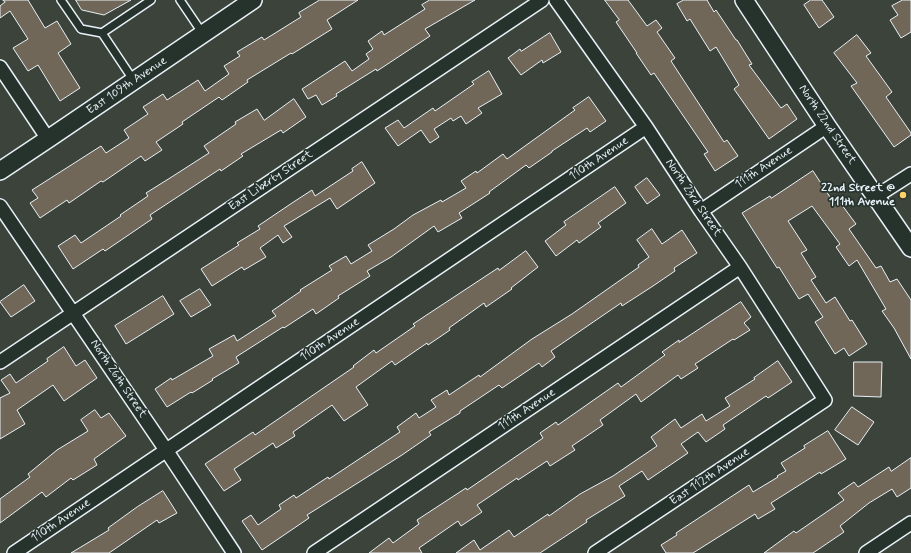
<!DOCTYPE html>
<style>
body{margin:0}
canvas{display:block;background:#3c433a}
</style>
<canvas width="911" height="553"></canvas>
<script>
const context = document.querySelector('canvas').getContext('2d');
context.lineJoin = 'round';
function paint(path, color) { context.fillStyle = color; context.fill(path, 'evenodd'); }
function stroke(path, color, width, dash) { context.strokeStyle = color; context.lineWidth = width; context.lineCap = dash ? 'butt' : 'round'; context.setLineDash(dash || []); context.stroke(path); }
function drawText(font, color, halo, rows, align = 'center') {
  context.font = font + ' Mynerve,sans-serif'; context.lineWidth = 3.5; context.setLineDash([]); context.textBaseline = 'middle'; context.strokeStyle = halo; context.fillStyle = color; for (const [text, x, y, turn = 0] of rows) {
    context.save(); context.translate(x, y); context.rotate((+turn || 0) * Math.PI / 180); context.textAlign = isNaN(turn) ? turn : align; if (halo) context.strokeText(text, 0, 0); context.fillText(text, 0, 0); context.restore();
  }
}
const building = new Path2D(`
 M3,0h25l17,28 12,-7 14,23 -13,9 22,35 -20,13 -22,-36 -10,6 -15,-23 15,-9 -18,-28 -10,7v-12l5,-4z
 M76,0h55l-27,15 -22,-5z
 M320,0h38l-31,20 5,9 -40,25 -1,-1 -44,27 1,2 -26,18 -3,-3 -37,25 1,2 -27,18 6,8 -17,11 -4,-5 -38,26 -2,-1 -32,22 -2,-3 -27,18 -10,-15 8,-5 -6,-8 69,-44 5,7 23,-15 -5,-8 24,-16 -5,-7 20,-13 4,6 31,-20 7,11 24,-17 -5,-8 16,-10 -3,-4 25,-15 2,3 37,-23 -2,-4z
 M430,0h45l-50,29 5,7 -53,35 -1,-2 -40,25 1,2 -15,9 -6,-10 -8,4 -6,-10 43,-28 7,10 17,-12 -3,-5 7,-5 -5,-8 14,-10 2,4 41,-26 -3,-4z
 M605,0h23l19,26 9,-6 6,8 -5,4 18,26 -4,3 53,81 3,-2 11,16 -23,15 -11,-17 4,-2 -54,-79 -3,2 -15,-22h1l-21,-31 3,-2z
 M684,0h23l7,12 2,-2 20,30h1l15,24 -3,1 32,43 6,-4 10,15 -28,20 -35,-50 5,-4 -23,-38 -6,4 -20,-32 -3,2 -10,-17z
 M811,0h11l12,17 -15,11 -15,-23z
 M903,0h8v32l-10,6 -11,-18 8,-5 -6,-9z
 M550,33l11,19 -18,11 -1,-3 -21,15 -13,-17 12,-9 1,2z
 M857,35l14,18 -5,3 26,36 -6,5 25,36v2l-17,12 -43,-61 6,-3 -23,-30z
 M489,71l13,23 -24,14 4,5 -16,11 -5,-8 -8,5 -2,-3 -17,11 5,8 -9,6 -9,-13 -23,16 -13,-18 13,-8 6,8 29,-20 2,3 39,-27 -2,-2z
 M589,97l17,24 -16,11 -3,-4 -35,23v1l-23,16 -3,-3 -37,27 1,1 -31,20 3,5 -24,14 -4,-6 -43,31 -24,14 3,5 -32,20 1,2 -23,16 -3,-5 -29,19 -1,-1 -47,30 3,6 -27,16 1,1 -21,13 -1,-1 -24,15 -12,-18 16,-11 1,2 41,-24 -4,-7 25,-14 3,6 39,-25 -4,-5 29,-20 -1,-1 32,-20 -3,-4 17,-10 5,8 21,-13 -4,-6 26,-16 19,-14 28,-15 1,2 24,-14 -5,-7 15,-10 1,2 26,-19 4,5 68,-49 -2,-2z
 M294,99l12,18 -23,16 -2,-3 -40,24 2,2 -22,15 -1,-2 -70,46 2,4 -47,32 -2,-2 -30,20 -15,-23 17,-11 6,8 40,-27 -1,-1 28,-19 -2,-3 24,-15 39,-25 -5,-7 32,-22 -1,-2 22,-13 7,11z
 M362,162l13,21 -38,26 -7,-11 -46,28 8,11 -9,6 -5,-8 -18,13 6,9 -22,13 -2,-3 -30,19 -11,-17 38,-24 -2,-2 23,-14 -2,-3 34,-23 20,-13 3,6 38,-25 -1,-2z
 M813,171l19,29 4,-3 20,27 -7,5 27,39 5,-2 9,16 7,-3 14,21v59l-17,-31 -12,-17 4,-2 -29,-49 -8,6 -13,-19 4,-3 -28,-38 -24,15 19,29 -6,3 15,24 -5,3 15,23 9,-6 15,24 2,-1 15,24 -18,12 -5,-8 -9,6 -20,-32 8,-5 -15,-23 -9,5 -20,-32 -2,1 -35,-55 28,-17 1,2z
 M647,178l13,17 -13,9 -12,-17z
 M615,187l11,16 -28,20 3,4 -22,16 -2,-3 -21,16 -11,-15 21,-16 -2,-3z
 M652,229l10,15 20,-14 15,23 -23,15 1,3 -22,15 -31,20 -1,-3 -70,48 4,6 -13,10 -3,-4 -37,25 -3,-3 -39,26v2l-31,19 2,3 -29,20 -95,60 2,3 -47,32 -20,-29 9,-6 7,10 23,-16 -2,-4 15,-10 2,3 32,-21 1,2 71,-47 -3,-5 19,-14 3,5 17,-11 -5,-7 16,-10 2,5 30,-20 1,2 52,-38 40,-25 67,-47 -1,-2 11,-8 -12,-17z
 M526,251l12,16 -27,21 1,1 -26,18 -2,-4 -35,25 1,2 -22,15 -1,-2 -32,22 -3,-4 -36,26 12,18 -24,16 -12,-16 -39,27 2,4 -19,12 -3,-5 -39,26 7,11 -17,11 -19,-27 48,-32 2,3 99,-68 -1,-1 21,-16 2,3 39,-27 -2,-2 85,-56 1,2z
 M24,285l11,16 -24,16 -11,-15z
 M200,289l11,16 -20,12 -11,-16z
 M163,296l11,18 -48,30 -11,-18z
 M741,302l10,15 -7,6 6,7 -16,10 -1,-1 -38,25 3,4 -17,11 -3,-4 -37,27 -5,-8 -36,26 3,5 -31,21 3,4 -25,16 -3,-5 -29,19 -1,-2 -40,27 5,7 -21,14 -3,-5 -39,27 3,5h-53l20,-15 4,5 26,-19 -2,-4 49,-32 1,2 76,-52 -3,-5 16,-11 2,3 60,-42 3,4 44,-32 -3,-3 17,-12v2z
 M64,347l12,19 9,-6 12,18 -33,23 -11,-16 -36,25 8,14 -25,15v-41l10,-5 -9,-13 9,-6 6,9 32,-22 -1,-2z
 M778,361l14,21 -24,16 -2,-2 -43,29 2,4 -19,13 -8,-10 -17,12 7,9 -40,27 -6,-9 -23,15 6,10 -39,24 1,2 -47,31h-84l18,-13 6,10 29,-20 5,7 34,-23 1,2 31,-22 33,-18 44,-30 -6,-9 24,-18 6,9 21,-14 4,7 24,-15 -5,-8 30,-19 -1,-1z
 M854,362h28l-1,35 -27,-1z
 M852,407l22,15 -16,23 -23,-15z
 M95,410l6,8 8,-5 17,23 -32,23 3,6 -24,15 -2,-2 -25,19 -4,-5 -42,31v-24l30,-22 -2,-3 29,-24 31,-19 -7,-11z
 M828,431l18,28 -25,15 -1,-2 -49,31 4,6 -17,10 -3,-5 -62,39h-27l-5,-8 16,-10 -1,-2 73,-48 4,7 25,-15 -1,-1 9,-5 -5,-8 24,-15 -1,-2z
 M911,458v30l-14,9 -5,-8 -23,14 -29,23 4,6 -31,21h-49l30,-22 2,2 48,-33 -6,-7 16,-11 4,5 31,-20 2,4z
 M163,491l14,22 -18,10 -2,-3 -48,33h-38l38,-23 -1,-2 29,-21z`);
const service = new Path2D(`
 M61,0l20,29 21,4 32,48
 M180,0l23,34
 M102,33l49,-33`);
const minor = new Path2D(`
 M556,0l90,127 55,84 39,56 85,133 -230,153
 M0,67l48,72
 M875,197l36,-23
 M0,206l166,244 68,103
 M701,211l126,-85
 M0,362l542,-362
 M14,553l632,-426
 M314,553l426,-286
 M866,553l45,-30`);
const tertiary = new Path2D(`
 M744,0l83,126 84,122
 M0,171l48,-32 205,-139`);
const markers = [
 [903,195,4,"#ffd166"]
];
const streetNames = [
 ["East 109th Avenue",127,86,-34],
 ["North 22nd Street",827,125,56],
 ["110th Avenue",599,159,-34],
 ["111th Avenue",764,168,-34],
 ["East Liberty Street",271,181,-34],
 ["North 23rd Street",693,198,56],
 ["110th Avenue",330,340,-34],
 ["North 26th Street",118,379,56],
 ["111th Avenue",527,410,-34],
 ["East 112th Avenue",710,477,-34],
 ["110th Avenue",61,521,-34]
];
const poiNames = [
 ["22nd Street @",895,188],
 ["111th Avenue",895,202]
];
paint(building, '#706758');
stroke(building, '#e8f1f8', 1);
stroke(service, '#e8f1f8', 10);
stroke(minor, '#e8f1f8', 16);
stroke(tertiary, '#e8f1f8', 20);
stroke(service, '#26332d', 7);
stroke(minor, '#26332d', 13);
stroke(tertiary, '#26332d', 17);
for (const [x, y, r, color] of markers) { const dot = new Path2D(); dot.arc(x, y, r, 0, 2 * Math.PI); context.fillStyle = color; context.fill(dot); stroke(dot, '#26332d', 1.5); }
drawText('12px', '#e8f1f8', '#26332d', streetNames);
drawText('bold 12px', '#e8f1f8', '#26332d', poiNames, 'right');
</script>
